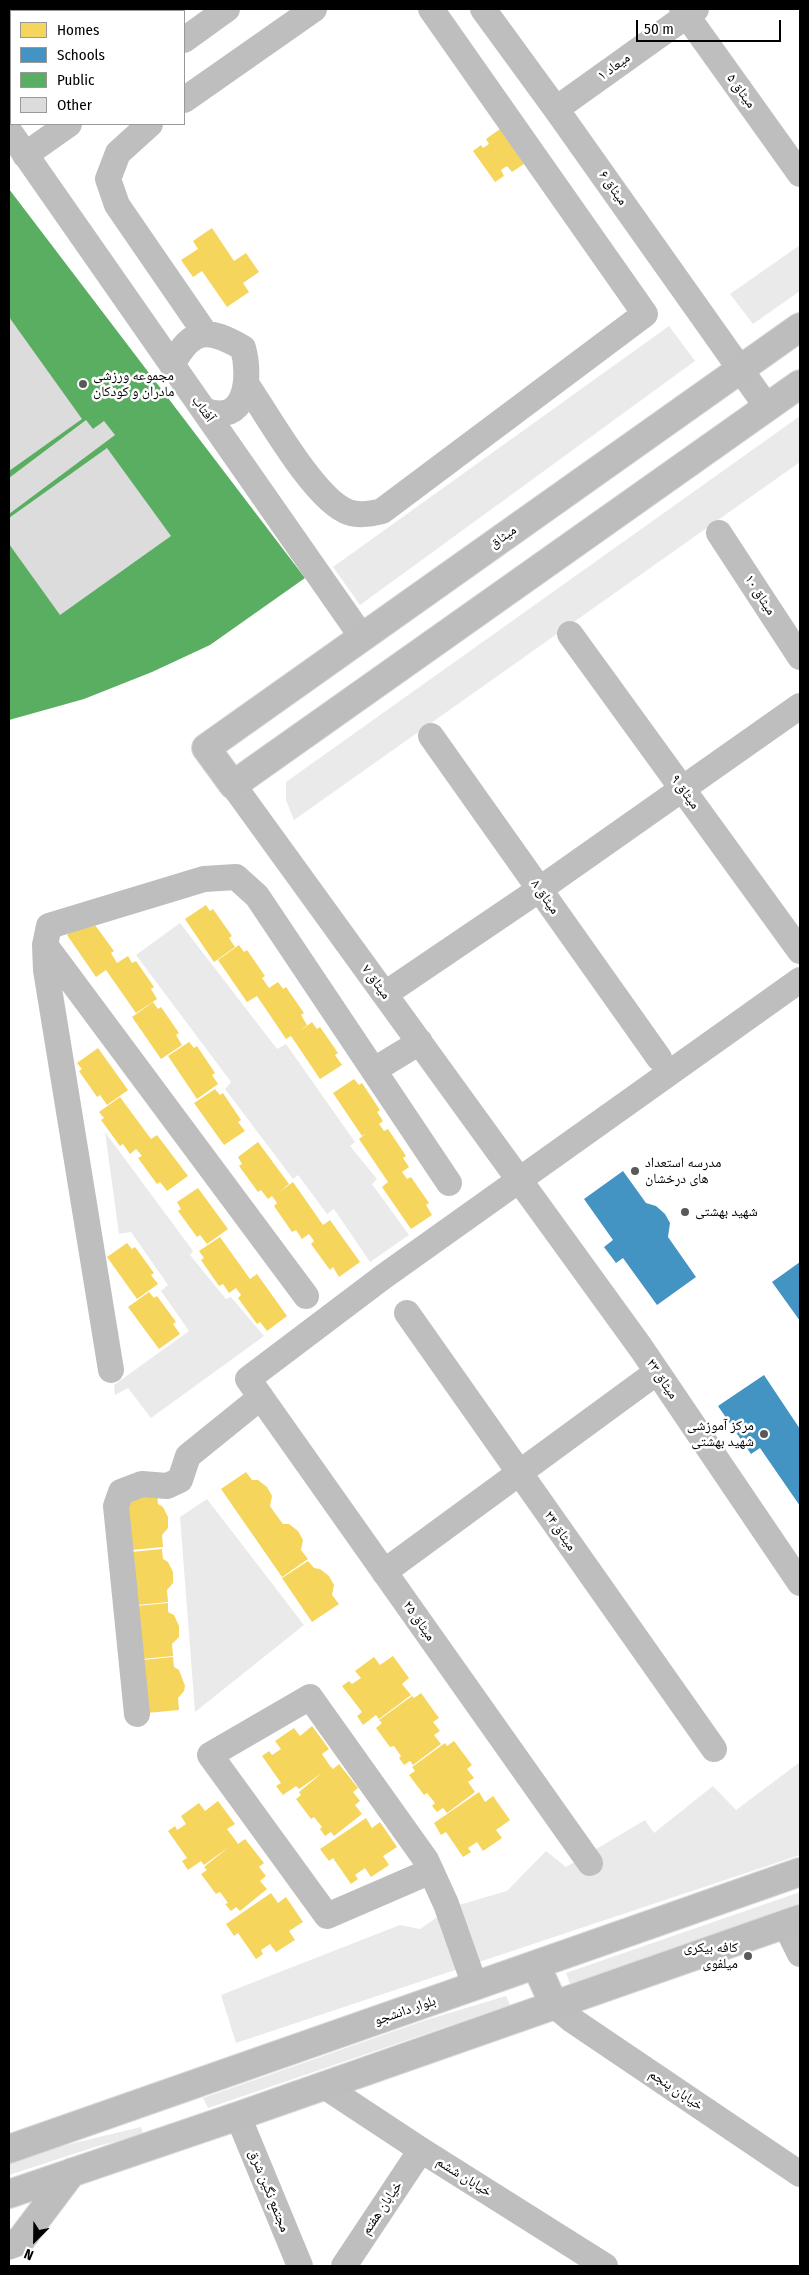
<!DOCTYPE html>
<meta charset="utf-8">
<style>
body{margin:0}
#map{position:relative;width:809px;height:2275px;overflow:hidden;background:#fff;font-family:"Fira Sans Condensed",sans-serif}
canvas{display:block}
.frame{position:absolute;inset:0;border:10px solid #000;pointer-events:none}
.legend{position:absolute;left:10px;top:10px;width:175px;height:115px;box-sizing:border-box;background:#fff;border:1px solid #999;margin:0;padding:6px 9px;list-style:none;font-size:15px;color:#000}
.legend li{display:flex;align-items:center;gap:10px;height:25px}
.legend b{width:25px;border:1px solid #999}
.north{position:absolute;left:10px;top:2215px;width:50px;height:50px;-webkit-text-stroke:4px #fff;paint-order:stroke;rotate:203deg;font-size:14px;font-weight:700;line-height:20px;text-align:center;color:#000}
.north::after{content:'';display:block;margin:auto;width:18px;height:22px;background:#000;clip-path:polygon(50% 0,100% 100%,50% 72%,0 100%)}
.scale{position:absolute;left:636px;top:20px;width:145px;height:22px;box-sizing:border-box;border:2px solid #000;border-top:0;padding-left:6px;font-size:15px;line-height:18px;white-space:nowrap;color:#000;-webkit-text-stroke:4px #fff;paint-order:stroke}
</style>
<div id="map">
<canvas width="809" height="2275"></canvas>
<div class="frame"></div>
<ul class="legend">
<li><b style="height:14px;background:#f6d55c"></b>Homes</li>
<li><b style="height:14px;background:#4393c3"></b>Schools</li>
<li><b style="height:14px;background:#5aae61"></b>Public</li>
<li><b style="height:14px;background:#dcdcdc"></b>Other</li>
</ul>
<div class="north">N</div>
<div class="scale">50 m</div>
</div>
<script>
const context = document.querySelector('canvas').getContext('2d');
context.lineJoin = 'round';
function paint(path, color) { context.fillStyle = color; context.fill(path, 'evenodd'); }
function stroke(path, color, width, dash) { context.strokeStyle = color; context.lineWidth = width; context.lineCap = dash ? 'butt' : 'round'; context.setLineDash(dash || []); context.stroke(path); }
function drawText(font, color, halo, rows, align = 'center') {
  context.font = font + ' "Fira Sans Condensed","Noto Naskh Arabic",sans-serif'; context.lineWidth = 5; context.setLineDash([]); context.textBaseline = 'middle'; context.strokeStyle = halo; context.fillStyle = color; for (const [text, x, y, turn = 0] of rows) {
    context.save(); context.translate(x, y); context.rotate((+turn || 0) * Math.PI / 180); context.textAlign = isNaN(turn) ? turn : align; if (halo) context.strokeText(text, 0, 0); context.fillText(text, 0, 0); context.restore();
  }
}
const green = new Path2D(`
 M800,245v46l-47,33 -23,-30z
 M669,326l26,35 -335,244 -27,-38z
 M800,416v46l-506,358 -8,-20v-18z
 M180,923l97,126 9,-5 69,98 -5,4 27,33 -5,5 37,51 -39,27 -36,-53 -7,5 -29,-39 -5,4 -68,-90 6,-7 -95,-127z
 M105,1132l88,119 -3,4 36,44 5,-2 33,39 -113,82 -23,-30 -13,7 -1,-10 75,-54 -28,-40 7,-6 -37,-53 -12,2z
 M207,1499l97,126 -109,87 -15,-195z
 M800,1762v93l-564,188 -15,-48 179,-70 20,4 32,-22 55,-16 39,-40 20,16 79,-47 9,13 59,-47 23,24z
 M800,1892v12l-230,80 -4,-11z
 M506,1996l4,9 -302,103 -5,-10 220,-77z
 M141,2127l2,8 -45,11 -89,29v-14l28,-9z`);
const homes = new Path2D(`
 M500,129l24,35 -12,8 -5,-6 -6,4 3,6 -9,6 -22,-31 8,-6 2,3 6,-4 -3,-5z
 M212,228l22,33 12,-8 13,19 -16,11 6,9 -22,15 -25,-36 -9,6 -12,-17 17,-11 -5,-8z
 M206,905l4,6 3,-2 19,27 -3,2 6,9 -21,15 -29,-43z
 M88,920l4,7 3,-2 19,26 -3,2 6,10 11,-7 4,7 4,-2 18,26 -3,2 6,10 -21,14 -30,-43 -10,7 -29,-42z
 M239,945l5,7 3,-2 18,26 -3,2 7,10 9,-6 5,7 3,-2 18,26 -3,2 6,10 -7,6 12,-9 5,7 3,-2 18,26 -3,2 7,10 -22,14 -29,-43 -5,3 -29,-43 -10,6 -29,-42z
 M153,1002l5,7 3,-2 18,26 -3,2 6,10 -21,14 -29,-42z
 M189,1042l5,6 3,-2 18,27 -3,2 6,9 -21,15 -29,-43z
 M98,1048l30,42 -21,15 -7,-10 -3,2 -18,-26 3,-2 -5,-6z
 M354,1079l5,6 3,-2 18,27 -3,2 6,9 -4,3 5,7 4,-2 18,27 -3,2 6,9 -7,5 5,7 4,-2 18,26 -3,2 6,10 -21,14 -29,-42 6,-5 -29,-43 8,-6 -5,3 -29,-43z
 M215,1089l5,6 3,-2 18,27 -3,2 7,9 -21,14 -30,-42z
 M120,1097l31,42 6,-4 31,41 -21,15 -7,-9 -3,2 -19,-26 4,-2 -6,-7 -6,5 -7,-10 -3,2 -19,-26 3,-2 -5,-6z
 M258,1142l31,42 -11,9 15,-11 30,43 7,-5 30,42 -21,15 -6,-10 -3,3 -19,-26 3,-3 -5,-7 -7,5 -6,-9 -4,2 -18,-26 3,-3 -5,-7 -4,3 -7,-9 -3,2 -19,-26 3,-2 -4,-7z
 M198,1188l30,41 -21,15 -7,-9 -3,2 -19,-26 3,-2 -4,-7z
 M220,1237l30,42 7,-5 30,42 -20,15 -7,-9 -3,2 -19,-26 3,-3 -5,-7 -7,5 -6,-9 -4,2 -18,-26 3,-2 -5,-7z
 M127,1243l5,6 3,-2 19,26 -3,2 7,9 -21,15 -30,-42z
 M149,1292l5,6 3,-2 19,26 -3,2 7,10 -21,15 -31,-42z
 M246,1472l6,8h6l9,7 5,9 -2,10 7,10 6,8h6l9,7 5,9 -2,10 7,9 -26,18 -61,-88z
 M157,1494l1,10 5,3 5,10v11l-6,7 1,12 -32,3 -5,-53z
 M162,1549l1,10 5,3 5,10v11l-6,7 1,12 -31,3 -6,-53z
 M308,1561l6,7 6,1 9,7 5,9 -2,10 7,9 -27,18 -30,-44z
 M168,1603v9l6,3 5,11v11l-7,7 1,12 -31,3 -6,-53z
 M393,1656l16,22 -7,6 9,11 -32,24 -3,-4 -13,10 -6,-9 5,-4 -20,-26 7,-5 3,3 9,-6 -6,-7 19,-14 6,8z
 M173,1657l1,10 5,3 6,16 -1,5 -6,7 1,12 -32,3 -5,-53z
 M421,1693l18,25 -6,4 7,9 -6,4 7,9 -28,21 -3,-4 -6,4 -5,-7 2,-2 -7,-10 -4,1 -14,-19 6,-5 -3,-3 33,-24 2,2z
 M312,1726l17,23 -7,5 8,12 3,3 6,-5 19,24 -5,4 7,9 -5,4 7,9 -28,22 -3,-4 -6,4 -5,-7 2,-2 -8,-10 -3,2 -15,-20 5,-4 -2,-3 23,-19 -23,16 -3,-3 -13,9 -7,-9 5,-3 -19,-27 7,-5 3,4 9,-6 -6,-8 19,-13 6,8z
 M454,1741l18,24 -5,4 7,9 -6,4 7,10 -28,21 -4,-5 -6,4 -5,-6 3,-3 -8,-10 -3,2 -15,-20 6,-4 -3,-4 33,-24 2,3z
 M479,1792l6,10 8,-6 17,24 -14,10 6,8 -19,13 -6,-9 -9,6 3,4 -8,5 -17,-25 -5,3 -7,-12z
 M218,1801l17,23 -8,5 9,12 2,3 7,-5 19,24 -5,4 7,9 -6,5 7,8 -27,22 -4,-4 -5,4 -6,-7 3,-1 -8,-11 -4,2 -15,-20 6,-4 -3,-3 26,-21 -26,19 -3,-4 -13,9 -6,-9 5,-3 -19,-27 7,-5 2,4 9,-6 -5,-8 18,-13 6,8z
 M366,1818l6,10 8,-6 17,25 -14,9 6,9 -18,12 -6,-9 -10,7 3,4 -7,5 -18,-26 -4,3 -9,-12z
 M271,1893l7,10 8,-6 17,25 -14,9 6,9 -19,12 -6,-8 -9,6 2,4 -7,5 -18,-26 -4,3 -8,-12z`);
const schools = new Path2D(`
 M623,1171l23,32 10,3 9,8 5,9 -2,14 28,40 -39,28 -34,-47 -7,5 -12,-16 9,-7 -29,-41z
 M800,1262v59l-28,-39z
 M764,1375l36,54v77l-40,-58 -9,6 -33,-48z`);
const public = new Path2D(`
 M9,189l296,389 -95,67 -58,27 -68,27 -75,21z`);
const building = new Path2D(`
 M9,317l73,102 -73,52z
 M86,420l7,9 11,-8 11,14 -106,79v-36z
 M107,448l64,88 -111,79 -51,-71v-26z`);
const minor = new Path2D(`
 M483,9l73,100 211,298
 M682,9l118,165
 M184,40l43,-31
 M184,100l130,-91
 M556,109l140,-100
 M150,124l-32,29 -10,26 9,26 88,128
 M9,131l353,506
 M25,155l44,-31
 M172,365c20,-37 35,-38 71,-17 8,29 4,79 -39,62
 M247,385c21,31 68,115 101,127 11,4 23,2 34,-1l263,-197 -214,-305
 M719,533l81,124
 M570,634l230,317
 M431,736l228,322
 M233,785l408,563 159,235
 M45,945l261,351
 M385,994l155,-105 260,-183
 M374,1070l46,-28
 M407,1313l307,436
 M111,1370l-65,-400 -1,-25 4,-19 155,-47 32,-2 21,19 192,287
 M384,1572l273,-200
 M137,1714l-21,-208 5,-14 21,-8 25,2 13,-6 8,-24 73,-59
 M590,1863l-342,-484 135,-102 417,-297
 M431,1871l-104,45 -117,-161 100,-58 116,163 20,44 29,82
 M785,1924l15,30
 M554,2005l18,15 228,154
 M324,2086l97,64 184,116
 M238,2116l62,150
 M344,2266l77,-116`);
const major = new Path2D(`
 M800,327l-594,421 27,37 567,-401
 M536,1965l18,40
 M9,2149l791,-277
 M9,2194l229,-78 562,-197
 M9,2245l11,-4 52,-69`);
const markers = [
 [83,384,5,"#595959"],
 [635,1171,5,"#595959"],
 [685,1212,5,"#595959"],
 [764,1434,5,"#595959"],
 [748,1956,5,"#595959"]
];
const streetNames = [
 ["میعاد ۱",614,67,-36],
 ["میثاق ۵",741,91,54],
 ["میثاق ۶",613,188,55],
 ["آفتاب",203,409,55],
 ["میثاق",503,537,-35],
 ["میثاق ۱۰",760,595,57],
 ["میثاق ۹",685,792,54],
 ["میثاق ۸",545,897,55],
 ["میثاق ۷",376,982,54],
 ["میثاق ۲۳",662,1379,56],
 ["میثاق ۲۴",560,1531,55],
 ["میثاق ۲۵",419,1621,55],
 ["بلوار دانشجو",405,2011,-19],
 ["خیابان پنجم",676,2090,34],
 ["خیابان ششم",464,2177,32],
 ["مجتمع نگین شرق",269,2191,68],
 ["خیابان هفتم",382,2208,-56]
];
const poiNames = [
 ["مجموعه ورزشی",93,376],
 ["مادران و کودکان",93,392],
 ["مدرسه استعداد",645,1163],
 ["های درخشان",645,1179],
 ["شهید بهشتی",695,1212],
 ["مرکز آموزشی",754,1426,"right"],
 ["شهید بهشتی",754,1442,"right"],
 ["کافه بیکری",738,1948,"right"],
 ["میلفوی",738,1964,"right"]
];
paint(green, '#eaeaea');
paint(homes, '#f6d55c');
paint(schools, '#4393c3');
paint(public, '#5aae61');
paint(building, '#dcdcdc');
stroke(major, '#dbdbdb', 30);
stroke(minor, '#bebebe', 26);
stroke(major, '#bdbdbd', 28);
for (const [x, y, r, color] of markers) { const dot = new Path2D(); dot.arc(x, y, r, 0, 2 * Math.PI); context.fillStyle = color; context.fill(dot); stroke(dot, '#fff', 2); }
drawText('14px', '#000', '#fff', streetNames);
drawText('14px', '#000', '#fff', poiNames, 'left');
</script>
